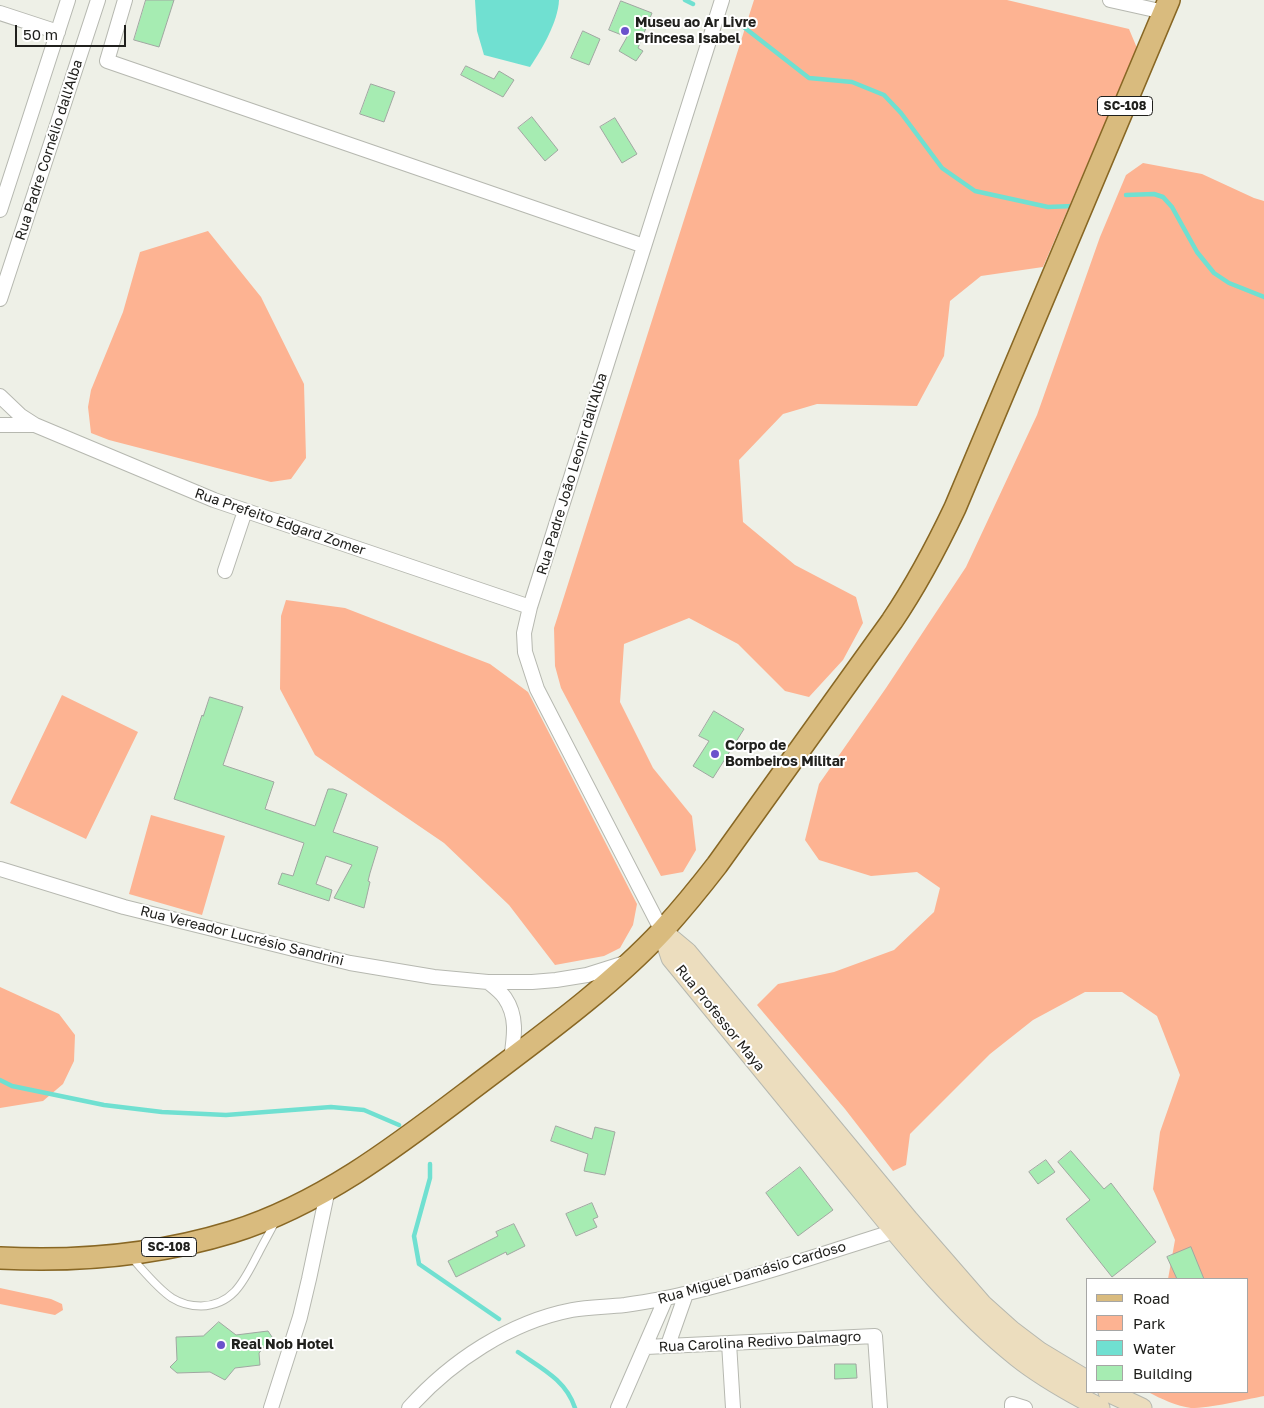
<!DOCTYPE html>
<meta charset="utf-8">
<style>
body{margin:0}
#map{position:relative;width:1264px;height:1408px;overflow:hidden;background:#eef0e7;font-family:"Golos Text",sans-serif}
canvas{display:block}
.legend{position:absolute;left:1086px;top:1278px;width:162px;height:115px;box-sizing:border-box;background:#fff;border:1px solid #a6a6a5;margin:0;padding:6px 9px;list-style:none;font-size:15px;color:#20201d}
.legend li{display:flex;align-items:center;gap:10px;height:25px}
.legend b{width:25px;border:1px solid #a6a6a5}
.scale{position:absolute;left:15px;top:25px;width:111px;height:22px;box-sizing:border-box;border:2px solid #20201d;border-top:0;padding-left:6px;font-size:15px;line-height:18px;white-space:nowrap;color:#20201d;-webkit-text-stroke:4px #fff;paint-order:stroke}
</style>
<div id="map">
<canvas width="1264" height="1408"></canvas>
<ul class="legend">
<li><b style="height:6px;background:#d9bb7e"></b>Road</li>
<li><b style="height:14px;background:#fdb392"></b>Park</li>
<li><b style="height:14px;background:#70e0d1"></b>Water</li>
<li><b style="height:14px;background:#a6ecb2"></b>Building</li>
</ul>
<div class="scale">50 m</div>
</div>
<script>
const context = document.querySelector('canvas').getContext('2d');
context.lineJoin = 'round';
function paint(path, color) { context.fillStyle = color; context.fill(path, 'evenodd'); }
function stroke(path, color, width, dash) { context.strokeStyle = color; context.lineWidth = width; context.lineCap = dash ? 'butt' : 'round'; context.setLineDash(dash || []); context.stroke(path); }
function drawText(font, color, halo, rows, align = 'center') {
  context.font = font + ' "Golos Text",sans-serif'; context.lineWidth = 4; context.setLineDash([]); context.textBaseline = 'middle'; context.strokeStyle = halo; context.fillStyle = color; for (const [text, x, y, turn = 0] of rows) {
    context.save(); context.translate(x, y); context.rotate((+turn || 0) * Math.PI / 180); context.textAlign = isNaN(turn) ? turn : align; if (halo) context.strokeText(text, 0, 0); context.fillText(text, 0, 0); context.restore();
  }
}
const green = new Path2D(`
 M754,0h253l122,29 8,19 -94,219 -62,9 -31,25 -6,55 -27,50 -100,-2 -34,10 -44,46 4,62 52,43 61,32 7,26 -20,37 -34,37 -24,-6 -47,-47 -49,-26 -65,26 -4,58 33,66 39,48 4,34 -13,22 -22,4 -100,-188 -6,-22 -1,-38z
 M1143,163l59,11 52,24 10,3v1195c-20,4 -53,12 -73,12 -14,-2 -30,-9 -43,-16h100v-113h-80l7,-39 -22,-51 7,-57 20,-57 -23,-59 -35,-24h-37l-52,28 -43,34 -80,80 -4,31 -13,6 -48,-62 -88,-104 21,-21 56,-12 60,-22 40,-38 6,-24 -23,-16 -46,4 -52,-16 -14,-20 14,-56 67,-96 80,-121 71,-152 63,-178 26,-62z
 M208,231l53,66 43,87 2,74 -15,21 -20,3 -162,-42 -18,-7 -3,-26 3,-17 32,-78 17,-60z
 M286,600l59,8 145,56 38,28 109,212 -4,21 -13,23 -16,8 -49,9 -46,-60 -65,-62 -129,-88 -35,-66 1,-73z
 M62,695l76,37 -52,107 -76,-36z
 M151,815l74,21 -23,79 -73,-21z
 M0,987l59,27 16,21 -1,26 -11,23 -20,17 -43,7z
 M0,1288l51,11 11,5 1,6 -8,5 -55,-11z`);
const water = new Path2D(`
 M475,0h84c-1,22 -17,49 -29,67l-46,-12 -7,-24z`);
const stream = new Path2D(`
 M685,0l8,4
 M736,21l73,57 43,4 32,13 17,18 41,55 33,23 73,16 25,-1
 M1126,195l28,-1 9,3 9,10 25,45 17,21 15,10 35,14
 M0,1080l12,6 92,19 58,7 64,3 105,-8 33,3 35,15
 M430,1164v14l-16,58 5,28 80,55
 M518,1352c23,16 48,28 57,56`);
const building = new Path2D(`
 M146,0h28l-15,47 -25,-7z
 M621,1l31,12 -14,35 5,3 -7,10 -17,-10 8,-14 -18,-7z
 M583,31l17,8 -11,26 -18,-7z
 M466,66l28,13 5,-8 15,9 -11,17 -42,-22z
 M371,84l24,8 -11,30 -24,-8z
 M532,117l26,33 -13,11 -27,-33z
 M615,118l22,36 -15,9 -22,-36z
 M210,697l33,10 -20,58 51,17 -9,27 50,17 13,-37h5l14,5 -14,38 45,15 -8,26 -2,8 2,1 -6,26 -30,-10 18,-33 -26,-9 -10,28 16,6 -3,11 -51,-17 4,-11 11,3 11,-33 -130,-44 28,-84 1,1z
 M714,711l30,18 -31,49 -20,-12 16,-25 -10,-5z
 M556,1126l36,13 3,-12 20,5 -10,43 -21,-4 4,-17 -37,-13z
 M1071,1151l33,38 7,-6 45,59 -44,35 -46,-58 24,-19 -32,-38z
 M1046,1160l9,12 -17,12 -9,-12z
 M800,1167l33,43 -35,26 -32,-43z
 M592,1203l6,14 -5,2 4,8 -21,9 -10,-22z
 M514,1224l11,22 -18,9 -1,-3 -50,25 -8,-16 50,-25 -2,-4z
 M1191,1247l13,32h-27l-10,-22z
 M219,1322l17,13 32,-4 4,6 -13,16 1,12 -25,3 -10,12 -15,-8 -33,1 -7,-6 7,-7 -1,-23 27,-1z
 M835,1364h21l1,14 -22,1z`);
const service = new Path2D(`
 M131,1257c12,13 26,31 41,41 8,5 19,8 29,8 34,-1 44,-28 58,-54 5,-10 11,-20 16,-30`);
const minor = new Path2D(`
 M125,0l-18,61 537,185
 M1110,0l54,12
 M0,13l58,19
 M0,210l68,-210
 M0,299l98,-299
 M0,396l21,20 14,9 179,75 316,107
 M0,425h34
 M225,571l20,-60
 M0,869l124,38 226,56 84,14 54,5h44l24,-2 31,-5 38,-12
 M662,931l-125,-242 -12,-37 -1,-19 6,-26 192,-607
 M488,982c5,4 13,10 17,16 13,19 9,40 6,61
 M729,1343l4,65
 M668,1345l18,-51
 M646,1347l229,-11 5,72
 M271,1408l29,-91 9,-38 19,-90
 M409,1408c42,-47 101,-86 163,-98 17,-3 35,-3 53,-5 20,-3 40,-6 59,-11 72,-17 141,-41 211,-63l6,-4
 M618,1408l48,-110
 M1012,1408v-4l13,4`);
const secondary = new Path2D(`
 M662,931l9,27c56,68 112,136 167,204 56,68 110,140 179,195 25,20 54,36 83,51
 M663,932l24,20 222,268 73,84 29,26 29,22 48,29
 M1108,1392l34,16`);
const primary = new Path2D(`
 M0,1258c78,4 157,-3 232,-26 90,-28 166,-87 241,-144 63,-48 135,-99 190,-158 19,-21 37,-43 54,-65l175,-244c25,-37 44,-73 63,-113l214,-508`);
const markers = [
 [625,31,5,"#6b52cc"],
 [715,754,5,"#6b52cc"],
 [221,1345,5,"#6b52cc"]
];
const shields = [
 [1125,106,55],
 [169,1247,55]
];
const shieldNames = [
 ["SC-108",1125,106],
 ["SC-108",169,1247]
];
const poiNames = [
 ["Museu ao Ar Livre",635,23],
 ["Princesa Isabel",635,39],
 ["Corpo de",725,746],
 ["Bombeiros Militar",725,762],
 ["Real Nob Hotel",231,1345]
];
const streetNames = [
 ["Rua Padre Cornélio dall'Alba",49,150,-72],
 ["Rua Padre João Leonir dall'Alba",572,474,-73],
 ["Rua Prefeito Edgard Zomer",280,522,19],
 ["Rua Vereador Lucrésio Sandrini",242,936,14],
 ["Rua Professor Maya",720,1018,51],
 ["Rua Miguel Damásio Cardoso",752,1273,-16],
 ["Rua Carolina Redivo Dalmagro",760,1342,-3]
];
paint(green, '#fdb392');
paint(water, '#70e0d1');
stroke(stream, '#70e0d1', 4.5);
paint(building, '#a6ecb2');
stroke(building, '#a0a7a1', 1);
stroke(service, '#b6b8b0', 9);
stroke(minor, '#b6b8b0', 16);
stroke(secondary, '#b6b8b0', 21);
stroke(primary, '#886724', 24);
stroke(service, '#fff', 7);
stroke(minor, '#fff', 14);
stroke(secondary, '#ecddbe', 19);
stroke(primary, '#d9bb7e', 21);
for (const [x, y, r, color] of markers) { const dot = new Path2D(); dot.arc(x, y, r, 0, 2 * Math.PI); context.fillStyle = color; context.fill(dot); stroke(dot, '#fff', 2); }
for (const [x, y, w] of shields) { const box = new Path2D(); box.roundRect(x - w / 2, y - 9.5, w, 19, 4); context.fillStyle = '#fff'; context.fill(box); stroke(box, '#20201d', 1); }
drawText('bold 12px', '#20201d', null, shieldNames);
drawText('bold 14px', '#20201d', '#fff', poiNames, 'left');
drawText('14px', '#20201d', '#fff', streetNames);
</script>
